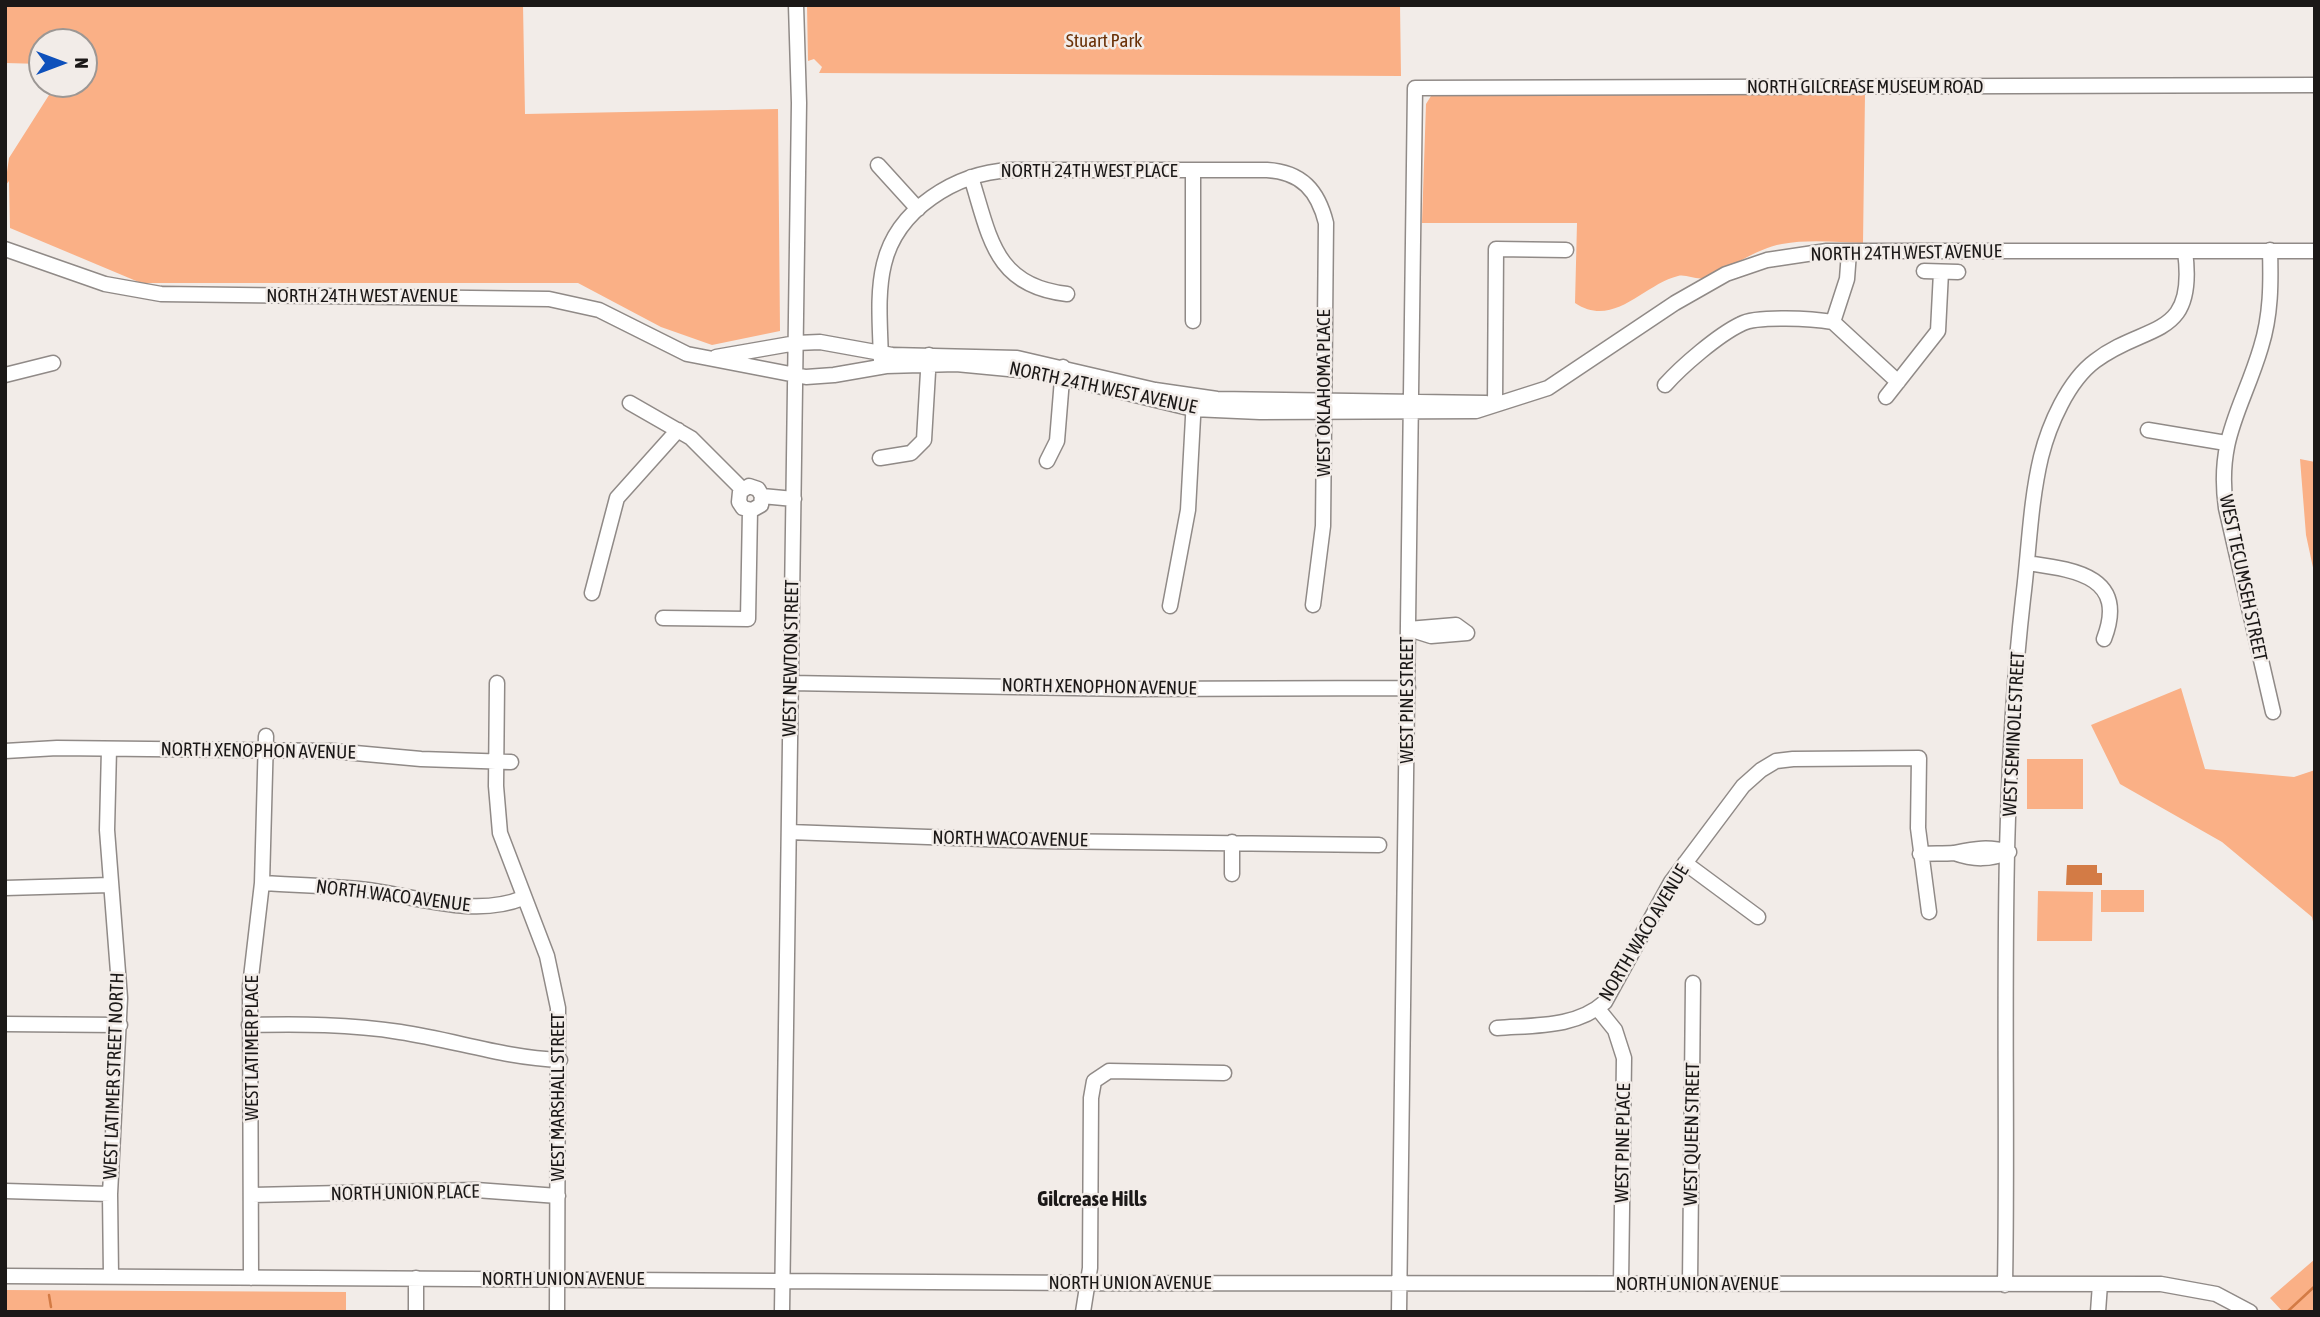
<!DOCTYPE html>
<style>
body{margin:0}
#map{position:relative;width:2320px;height:1317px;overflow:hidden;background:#f2ece8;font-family:"Asap Condensed",sans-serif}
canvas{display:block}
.frame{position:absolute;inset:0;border:7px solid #1b1817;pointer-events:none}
.north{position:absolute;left:28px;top:28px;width:70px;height:70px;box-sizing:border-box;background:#f2ece8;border:2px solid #9c9794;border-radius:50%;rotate:90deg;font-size:19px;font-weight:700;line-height:28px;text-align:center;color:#1b1817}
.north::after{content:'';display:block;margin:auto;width:24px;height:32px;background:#0e50bb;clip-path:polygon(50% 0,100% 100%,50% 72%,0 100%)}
</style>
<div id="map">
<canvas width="2320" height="1317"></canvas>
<div class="frame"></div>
<div class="north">N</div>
</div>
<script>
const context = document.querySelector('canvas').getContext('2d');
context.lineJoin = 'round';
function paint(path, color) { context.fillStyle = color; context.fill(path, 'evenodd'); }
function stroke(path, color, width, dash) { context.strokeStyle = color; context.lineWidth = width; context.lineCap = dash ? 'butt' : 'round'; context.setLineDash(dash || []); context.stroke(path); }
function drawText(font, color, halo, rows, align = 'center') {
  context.font = font + ' "Asap Condensed",sans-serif'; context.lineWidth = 5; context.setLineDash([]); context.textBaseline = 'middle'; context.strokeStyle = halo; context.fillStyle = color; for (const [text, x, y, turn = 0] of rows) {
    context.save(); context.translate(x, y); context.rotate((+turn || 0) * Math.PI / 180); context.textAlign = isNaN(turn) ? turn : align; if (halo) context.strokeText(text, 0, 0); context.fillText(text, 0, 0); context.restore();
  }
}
const green = new Path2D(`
 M5,5h518l2,109 253,-5 2,222 -68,14 -51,-18 -83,-44h-437l-131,-55 -1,-47 -4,5 4,-28 47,-74h28v-42h-42v22l-37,-1z
 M807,5h593l1,71 -582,-3 3,-6 -8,-8 -6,2z
 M1441,92l424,2 -2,149c-26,-1 -55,-4 -81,1 -28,5 -51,25 -78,34 -8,2 -18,-4 -26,-2 -34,8 -64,53 -103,27l2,-80h-155l4,-119 5,-8z
 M2300,459l15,3v115l-9,-42z
 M2181,688l24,81 89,8 21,-7v161l-3,-14 -90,-75 -102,-58 -29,-59z
 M2027,759h56v50h-56z
 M2101,890h43v22h-43z
 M2038,891l55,1 -1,49h-55z
 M2315,1259v53h-32l-13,-14z
 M5,1290l341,2v20h-341z`);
const water = new Path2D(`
 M2067,865h30v8h5v12h-36z`);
const stream = new Path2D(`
 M49,1295l2,12
 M2287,1312l28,-26`);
const minor = new Path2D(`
 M878,165l40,44
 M1193,171v150
 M971,177c19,60 23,109 96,117
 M5,249l100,35 56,10 388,5 50,11 88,44 119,23 28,-2 52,-9 70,-2 84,8 153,37 67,3 216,-1 72,-23 127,-85 51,-29 41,-14 60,-9h488
 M2270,250c1,33 1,65 -9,97 -18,61 -45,91 -35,161l47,204
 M1924,271l34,1
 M1833,322l14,-43 2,-27
 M716,357l80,-14 24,-1 72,13 125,3 138,32 62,9 269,4
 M881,367c0,-34 -5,-70 3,-103 13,-55 72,-91 126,-94h257c35,2 51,21 59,53l-3,303 -10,79
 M5,375l48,-12
 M1665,385c17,-19 53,-50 76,-61 16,-9 73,-5 92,-2l65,60
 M1886,397l52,-66 3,-59
 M630,403l61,35 51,51
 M1495,405l1,-156 70,1
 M2148,430l78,13
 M880,458l31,-5 13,-13 5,-85
 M1047,461l10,-20 6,-74
 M762,496l-1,9 -9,5 -9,-2 -4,-6 1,-10 9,-6 9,3 4,7 32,3
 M2028,563c47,7 100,13 76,76
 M592,593l25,-95 61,-68
 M1170,606l18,-96 6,-111
 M663,618l85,1 2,-109
 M1408,629l48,-4 11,8
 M1412,630l19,6 36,-3
 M497,683l-1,103 4,47 47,123 11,52 -1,304
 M790,683l341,6 277,-1
 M109,749l-2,81 13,168 -10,196 1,82
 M5,751l52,-3 276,3 88,8 90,3
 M789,832l250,9 340,4
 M1232,842v32
 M1954,853c20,7 36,7 55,-1
 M1920,854c11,-1 23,0 34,-1 20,-4 34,-7 55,-1
 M1685,863l73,54
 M262,883c32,2 65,3 97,6 52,5 113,30 164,9
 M5,888l105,-3
 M1598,1009l17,21 9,28 -3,226
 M5,1024l115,1
 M249,1025c51,-1 101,-1 151,7 54,8 105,26 160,28
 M1497,1028c37,-3 79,0 108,-26l66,-120 72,-96 18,-16 15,-9 17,-2 126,-1 -1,70 11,84
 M5,1191l105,3
 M252,1195l224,-5 82,6
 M5,1276l1081,7 1075,1 55,10 34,18
 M251,1278l-1,-292 12,-103 4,-147
 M1690,1284l3,-301
 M2005,1285c4,-228 -8,-459 18,-686 6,-47 7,-96 18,-142 8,-32 27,-76 54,-96 51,-39 102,-20 90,-110
 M416,1312v-34
 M782,1312l17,-1209 -3,-98
 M1083,1312l7,-44 1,-170 3,-17 15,-10 115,2
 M1399,1312l16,-1224 900,-3
 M2098,1312l2,-28`);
const parkNames = [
 ["Stuart Park",1104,41]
];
const streetNames = [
 ["NORTH GILCREASE MUSEUM ROAD",1865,87],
 ["NORTH 24TH WEST PLACE",1089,171],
 ["NORTH 24TH WEST AVENUE",1906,253,-1],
 ["NORTH 24TH WEST AVENUE",362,296],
 ["NORTH 24TH WEST AVENUE",1103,388,12],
 ["WEST OKLAHOMA PLACE",1324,393,-90],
 ["WEST TECUMSEH STREET",2243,578,78],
 ["WEST NEWTON STREET",791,658,-89],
 ["NORTH XENOPHON AVENUE",1099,687,1],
 ["WEST PINE STREET",1407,700,-90],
 ["WEST SEMINOLE STREET",2014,734,-87],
 ["NORTH XENOPHON AVENUE",258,751,1],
 ["NORTH WACO AVENUE",1010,839,1],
 ["NORTH WACO AVENUE",393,896,7],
 ["NORTH WACO AVENUE",1644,933,-59],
 ["WEST LATIMER PLACE",252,1048,-90],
 ["WEST LATIMER STREET NORTH",114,1076,-88],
 ["WEST MARSHALL STREET",558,1097,-90],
 ["WEST QUEEN STREET",1692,1134,-89],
 ["WEST PINE PLACE",1623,1143,-89],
 ["NORTH UNION PLACE",405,1193,-1],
 ["NORTH UNION AVENUE",563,1279],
 ["NORTH UNION AVENUE",1130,1283],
 ["NORTH UNION AVENUE",1697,1284]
];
const neighbourhoodNames = [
 ["Gilcrease Hills",1092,1199]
];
paint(green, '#fab086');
paint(water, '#d37b45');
stroke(stream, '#d37b45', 2.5);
stroke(minor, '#908a87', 17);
stroke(minor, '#fff', 14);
drawText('19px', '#6a3107', '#f2ece8', parkNames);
drawText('19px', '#1b1817', '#f2ece8', streetNames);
drawText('bold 21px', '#1b1817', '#f2ece8', neighbourhoodNames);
</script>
